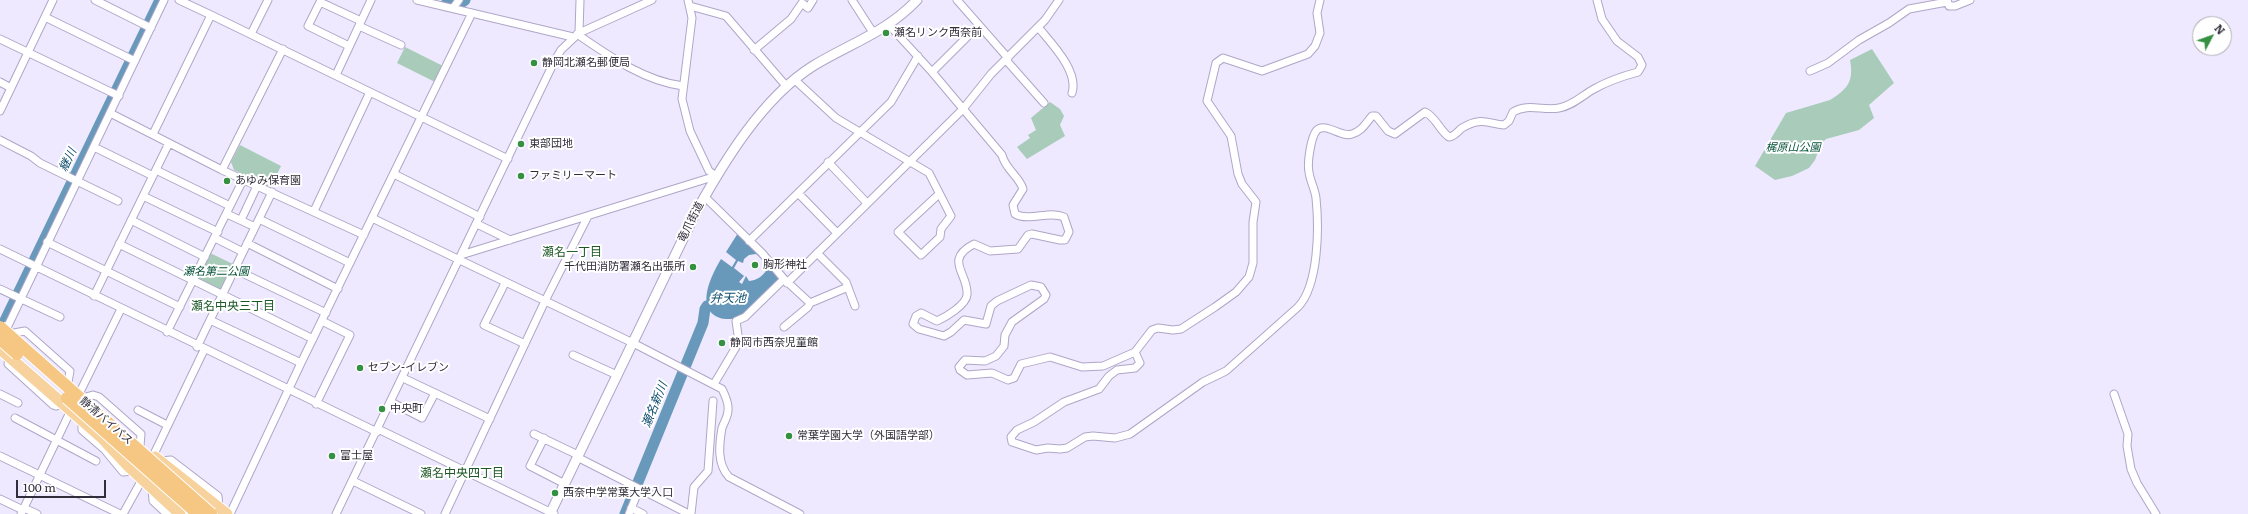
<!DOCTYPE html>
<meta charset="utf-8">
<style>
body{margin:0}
#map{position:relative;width:2248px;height:514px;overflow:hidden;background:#eee9fe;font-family:Literata,serif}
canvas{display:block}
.north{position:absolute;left:2192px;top:16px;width:40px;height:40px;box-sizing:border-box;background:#fff;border:1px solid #adabb0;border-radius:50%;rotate:49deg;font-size:11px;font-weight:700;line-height:16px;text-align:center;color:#312d3a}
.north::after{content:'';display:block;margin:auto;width:14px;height:18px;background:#359041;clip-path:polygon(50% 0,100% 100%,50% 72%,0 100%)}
.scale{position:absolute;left:16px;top:480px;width:90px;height:18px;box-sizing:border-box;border:2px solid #312d3a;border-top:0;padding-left:5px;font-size:12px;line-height:14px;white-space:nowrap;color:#312d3a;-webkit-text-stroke:3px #fff;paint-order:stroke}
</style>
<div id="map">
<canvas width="2248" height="514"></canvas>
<div class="north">N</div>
<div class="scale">100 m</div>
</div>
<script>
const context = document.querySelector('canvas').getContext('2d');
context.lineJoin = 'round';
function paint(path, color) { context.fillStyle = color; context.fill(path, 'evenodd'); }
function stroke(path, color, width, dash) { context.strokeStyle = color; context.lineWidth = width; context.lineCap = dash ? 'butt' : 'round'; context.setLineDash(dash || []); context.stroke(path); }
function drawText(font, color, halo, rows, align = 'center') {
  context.font = font + ' Literata,"Noto Sans JP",serif'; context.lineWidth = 4; context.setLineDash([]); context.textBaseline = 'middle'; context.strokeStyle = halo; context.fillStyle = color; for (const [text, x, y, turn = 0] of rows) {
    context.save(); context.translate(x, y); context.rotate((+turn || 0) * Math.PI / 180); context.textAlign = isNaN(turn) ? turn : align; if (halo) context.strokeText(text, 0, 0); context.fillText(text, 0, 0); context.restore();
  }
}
const green = new Path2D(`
 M405,47l38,19 -8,16 -38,-19z
 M1872,49l22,34 -25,22 5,13 -15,12 -33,9 -5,5 -6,16 -6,8 -17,8 -17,4 -20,-14 31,-53 44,-13c18,-11 24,-19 20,-40z
 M1050,102l10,7 4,7 -4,9 5,11 -38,23 -10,-12 13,-9 -2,-3 8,-5 -5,-12z
 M240,145l41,21 -11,22 -36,-18 -3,-8z
 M210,253l23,11 -11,25 -3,1 -20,-9 -1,-4z`);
const water = new Path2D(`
 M738,233l44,46c-11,9 -30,32 -41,38 -5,2 -16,3 -21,1 -26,-9 -8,-44 1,-59l11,8 4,-7 -10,-8zM756,254l11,10 1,4c-5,8 -10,12 -19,13l-3,-5 -4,8 -3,-2 5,-6 -10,-8 4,-7 5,2 1,-4 5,-4z`);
const river = new Path2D(`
 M447,0l14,3 4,-3
 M0,331l160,-331
 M625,514l78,-191 2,-14 2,-3`);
const minor = new Path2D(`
 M95,0l56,28
 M179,0l32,15
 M417,0l156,37
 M852,0l22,34
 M957,0l51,58
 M1947,0l2,6h6l15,-6
 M690,6l36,10 61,71
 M453,8l6,-8
 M45,17l90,44
 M889,25l43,47 70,83c3,14 17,21 21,34l-10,16 2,9c15,8 34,-4 49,3l5,15 -4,8h-5l-28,-6 -4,1 -10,14 -28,2 -16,-7c-31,16 -5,30 -7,51 -1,10 -21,22 -30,26l-16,-8 -5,3 -3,8 6,5 25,7 7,-4 13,-12 22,4 5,-18 6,-5 34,-16 10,2 5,8 -2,4 -32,23 -7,13 -1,11 -8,10 -11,5 -20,-1 -6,7 1,3 7,5 25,-2 16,7 6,-2 7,-14 29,-7 32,10 21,-1 32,-14 17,-22 6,-2 15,2 8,-1 34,-22 21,-15 13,-15 4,-14v-41l3,-20 -14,-18 -4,-10 -7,-38 -24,-35 9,-38 7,-5 39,13 46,-17 7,-8 5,-13 -3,-20 3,-13
 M359,26l42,19
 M1038,27c13,16 41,44 34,66
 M579,33l1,-33
 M251,34l17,-34
 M577,34c32,22 67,47 106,52
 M0,39l119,57
 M349,46l-41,-20 12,-24 41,19
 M754,50l37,-31 11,-16 6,5 5,-8
 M1006,60l38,43
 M1810,71l18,-8 31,-23 30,-17 20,-14 38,-7
 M932,72l47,-47
 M336,75l35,-75
 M795,80l41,38 93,55 22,43 -10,13 -1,8 -19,18 -23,-23 41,-38
 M0,82l11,6
 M0,111l53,-111
 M110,113l112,57 142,65
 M153,134l58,-119 297,144
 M0,140l31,16 9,7 78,38
 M94,147l59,29
 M828,162l39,41
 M156,170l74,36
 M222,170l61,-121
 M394,174l86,43
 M798,193l39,40
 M143,196l75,36
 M704,196l58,57 22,26 26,24
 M314,211l56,-119
 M227,214l28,13
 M372,218l261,125 89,46c3,6 7,14 6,21 0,7 -4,12 -6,18 -3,17 -5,36 7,49l71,37
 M259,219l91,44
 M131,220l74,37
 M241,220l16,-34
 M477,224l33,16
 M215,238l28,14
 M749,241l142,-139 27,-46
 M47,242l133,65
 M247,243l91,46
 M119,244l194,95
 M0,249l377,183
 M817,253l29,29 9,24
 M461,255l255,-79 -7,-5 -19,-40 -8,-32 10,-81 -4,-18
 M234,269l92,44
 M505,283l-21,42 41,19
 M787,283l176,-174 28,-35 54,-54 14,-20
 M0,289l60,28
 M94,296l75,-153
 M210,320l91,43
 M784,327l24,-20 2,-4 38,-16
 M167,332l76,-152
 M14,333l11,-2 45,40 -2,11
 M4,334l160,-334
 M197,347l75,-155
 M1135,352l5,11 -5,5 -18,2 -8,6 -10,13 -35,13 -30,20 -17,8 -6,7 1,5 24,8 12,-2 12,1 7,-1 18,-11 8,-1 22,2 15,-4 73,-52 23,-11 72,-64c21,-22 21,-80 18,-109 -1,-9 -6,-17 -7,-26 -2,-9 2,-36 8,-42 9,-8 24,8 35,4 10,-3 14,-11 20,-18h4l12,15 7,3 30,-22c11,5 14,18 24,25 6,-1 8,-5 13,-9 18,-11 24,-5 42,-3l5,-4 4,-9c15,-9 30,-1 46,-4 13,-2 24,-13 35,-19 14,-8 29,-13 44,-17l4,-7 -4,-8 -21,-16 -15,-22 -5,-19
 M573,355l44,20
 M9,356l-1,8 45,41 3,1 7,-3
 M403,378l87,41
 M714,384l25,-42 -3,-21 9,-4 39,-38
 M0,394l18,9
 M2114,394l14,40 -1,12 4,23 6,14 19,31
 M86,397l7,-2 6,2 42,37 -1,12
 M77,398l44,-89
 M391,402l31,16 13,-25
 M316,404l34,-69 -28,-14
 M138,410l29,15
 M15,418l81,43
 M82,420v10l22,19 19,23 10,-1
 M378,429l176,85
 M534,434l44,21
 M544,438l-14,28 35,18
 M155,452l49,-102
 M0,456l120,58
 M577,457l112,57
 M160,461l11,-1 47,36 1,11
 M353,481l68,33
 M152,489l1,12 14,13
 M0,499l23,11
 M24,508l13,6
 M631,508l12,6
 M21,514l51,-106
 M123,514l21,-38
 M230,514l71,-151 171,-350
 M336,514l218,-452 7,-12 18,-17 73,-33
 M445,514l100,-213 43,-85
 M629,514l10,-25
 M691,514l3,-27 14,-16 5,-70`);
const secondary = new Path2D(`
 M550,514l145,-300c28,-51 67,-116 118,-148 36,-22 74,-34 104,-66`);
const trunk = new Path2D(`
 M0,349l101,88 28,30 51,47
 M155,457l72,57`);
const motorwayBridge = new Path2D(`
 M0,327l211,187
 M0,339l17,15
 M67,398l131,116`);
const markers = [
 [886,33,4,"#359041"],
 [534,63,4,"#359041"],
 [521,144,4,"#359041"],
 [521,176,4,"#359041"],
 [227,181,4,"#359041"],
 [755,265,4,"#359041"],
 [693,267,4,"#359041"],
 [722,343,4,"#359041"],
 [360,368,4,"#359041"],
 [382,409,4,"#359041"],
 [789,436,4,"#359041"],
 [332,456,4,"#359041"],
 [555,493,4,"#359041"]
];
const poiNames = [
 ["瀬名リンク西奈前",894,33],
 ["静岡北瀬名郵便局",542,63],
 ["東部団地",529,144],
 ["ファミリーマート",529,176],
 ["あゆみ保育園",235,181],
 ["胸形神社",763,265],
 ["千代田消防署瀬名出張所",685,267,"right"],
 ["静岡市西奈児童館",730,343],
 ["セブン-イレブン",368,368],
 ["中央町",390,409],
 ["常葉学園大学（外国語学部）",797,436],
 ["富士屋",340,456],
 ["西奈中学常葉大学入口",563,493]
];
const parkNames = [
 ["梶原山公園",1793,148],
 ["瀬名第二公園",216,272]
];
const streetNames = [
 ["竜爪街道",691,222,-63],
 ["静清バイパス",106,421,41]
];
const waterNames = [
 ["継川",68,160,-64],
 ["弁天池",728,298],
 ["瀬名新川",655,405,-68]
];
const neighbourhoodNames = [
 ["瀬名一丁目",572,252],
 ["瀬名中央三丁目",233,306],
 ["瀬名中央四丁目",462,473]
];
paint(green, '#a9cbb9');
paint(water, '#6899ba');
stroke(river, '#6899ba', 11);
stroke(minor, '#afa6c8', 9);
stroke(secondary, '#afa6c8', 11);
stroke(trunk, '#fff', 13);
stroke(minor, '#fff', 7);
stroke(secondary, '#fff', 9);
stroke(trunk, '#f8d29c', 11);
stroke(motorwayBridge, '#fff', 14, []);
stroke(motorwayBridge, '#f6c783', 12);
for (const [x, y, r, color] of markers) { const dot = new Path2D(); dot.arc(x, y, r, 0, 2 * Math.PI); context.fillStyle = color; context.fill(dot); stroke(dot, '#fff', 1.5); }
drawText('11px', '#312d3a', '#fff', poiNames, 'left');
drawText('italic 11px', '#075339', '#fff', parkNames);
drawText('11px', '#312d3a', '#fff', streetNames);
drawText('italic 12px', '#104e6f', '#fff', waterNames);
drawText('12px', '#1d5725', '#fff', neighbourhoodNames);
</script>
